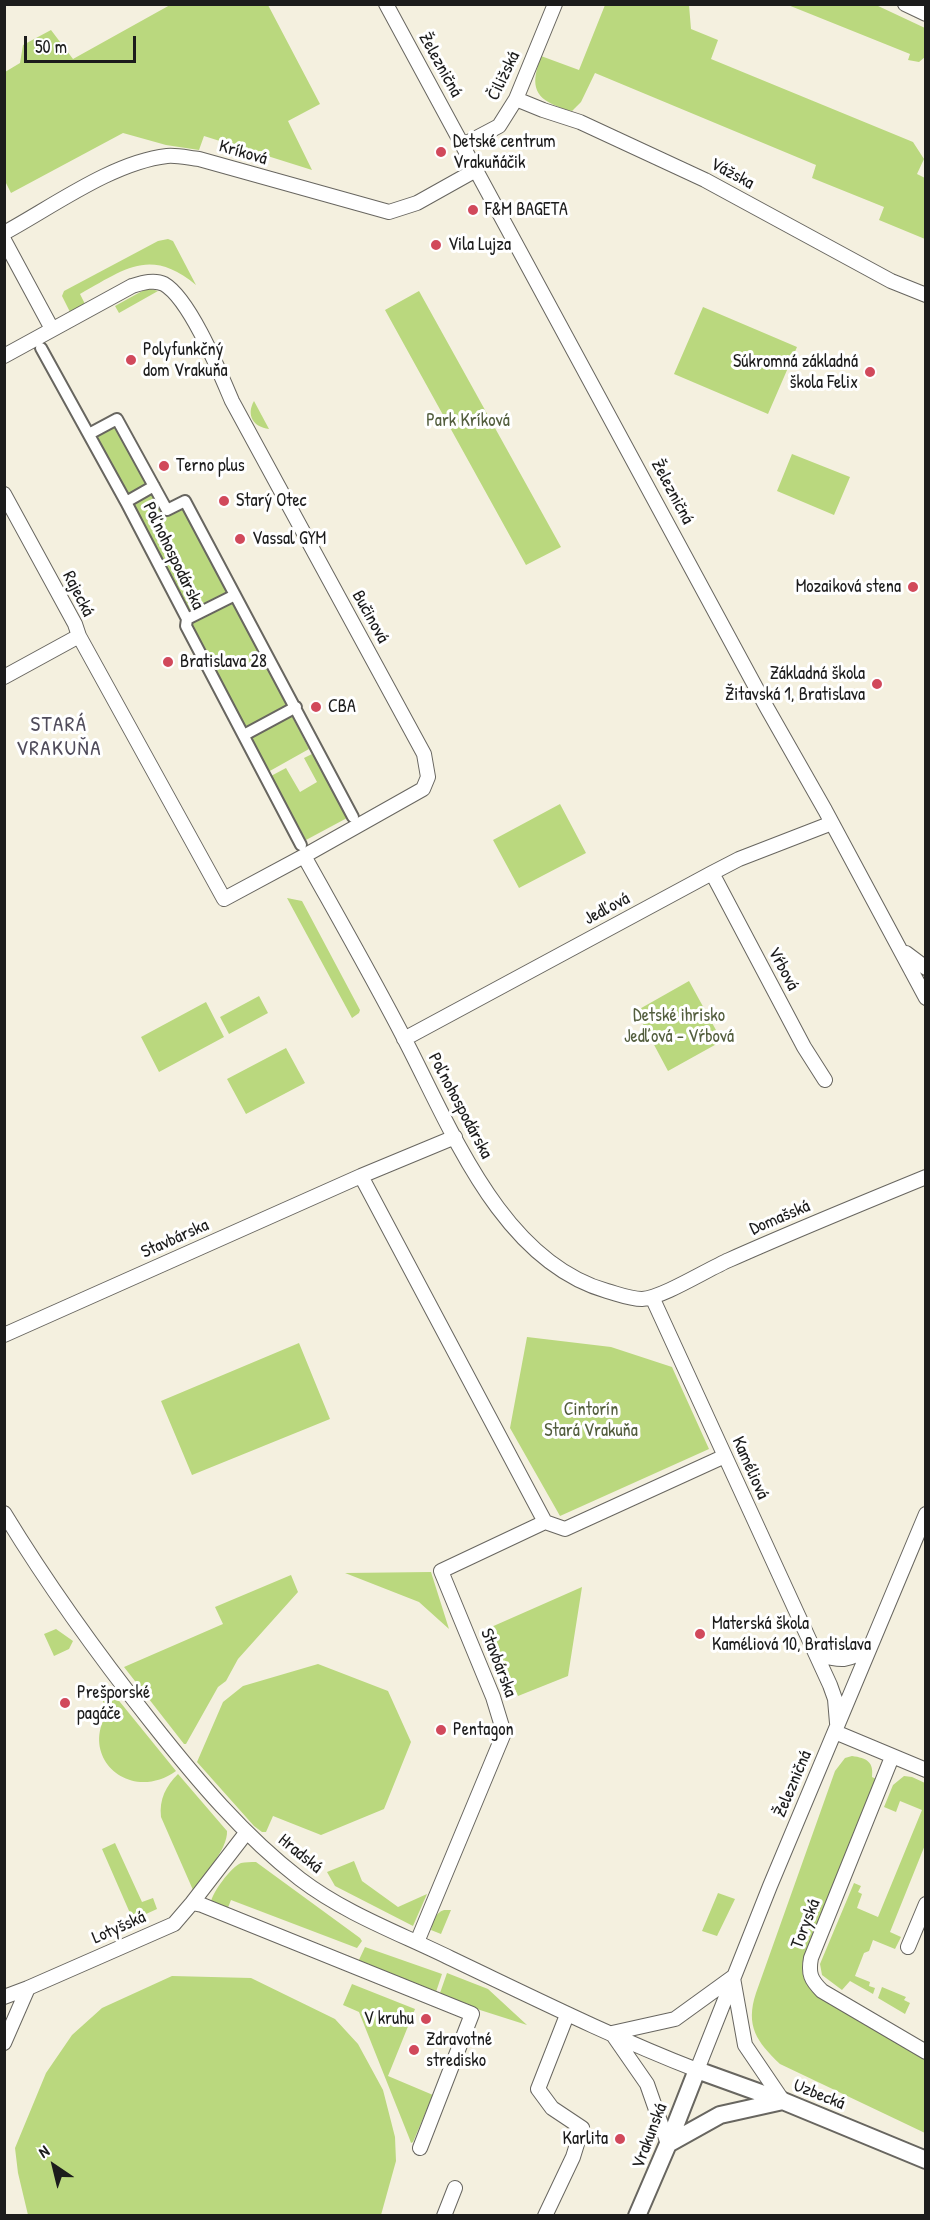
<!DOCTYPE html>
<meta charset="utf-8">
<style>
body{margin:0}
#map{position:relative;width:930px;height:2220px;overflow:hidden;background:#f4f0df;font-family:"Patrick Hand",sans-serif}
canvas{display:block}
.frame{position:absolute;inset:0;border:6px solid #1c1c1c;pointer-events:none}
.north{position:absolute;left:24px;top:2136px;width:60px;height:60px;-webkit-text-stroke:4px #fff;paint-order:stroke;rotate:325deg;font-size:16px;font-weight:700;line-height:24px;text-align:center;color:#1c1c1c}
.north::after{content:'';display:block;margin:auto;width:21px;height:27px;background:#1c1c1c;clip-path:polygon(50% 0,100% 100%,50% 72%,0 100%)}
.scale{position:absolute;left:24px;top:36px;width:112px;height:27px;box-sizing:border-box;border:3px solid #1c1c1c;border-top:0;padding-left:8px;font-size:18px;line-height:21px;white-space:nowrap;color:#1c1c1c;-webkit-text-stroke:4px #fff;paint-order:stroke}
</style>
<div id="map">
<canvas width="930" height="2220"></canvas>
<div class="frame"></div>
<div class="north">N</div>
<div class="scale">50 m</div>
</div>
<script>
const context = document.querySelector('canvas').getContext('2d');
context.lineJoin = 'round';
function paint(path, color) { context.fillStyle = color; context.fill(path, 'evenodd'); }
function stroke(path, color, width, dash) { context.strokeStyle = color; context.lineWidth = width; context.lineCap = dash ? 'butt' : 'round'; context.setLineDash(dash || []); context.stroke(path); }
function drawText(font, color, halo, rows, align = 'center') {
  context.font = font + ' "Patrick Hand",sans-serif'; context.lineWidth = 6; context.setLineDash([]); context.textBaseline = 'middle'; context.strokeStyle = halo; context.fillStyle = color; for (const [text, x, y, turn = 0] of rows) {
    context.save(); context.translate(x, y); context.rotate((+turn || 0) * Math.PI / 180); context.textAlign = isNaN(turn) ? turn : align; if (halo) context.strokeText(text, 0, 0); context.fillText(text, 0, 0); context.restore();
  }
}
const green = new Path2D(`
 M170,5h98l52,99 -32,17 24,49 -108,-34 -5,14 -33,-5 -43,-12 -112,60 -6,-12v-109l15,-9 3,-18 28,-15 22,29z
 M605,5h84l2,24 27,11 -7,19 202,83 11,17 -7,15 8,4v61l-46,-19 5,-13 -72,-29 4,-13 -221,-92 -14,29 -9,9c-7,-1 -12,-4 -18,-6 -25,-11 -20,-28 -13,-49l38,14z
 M788,5h88l49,23v29l-6,5 -11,-2 2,-6z
 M168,239l5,2 23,44c-46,-38 -71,-16 -116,9l5,10 -15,8 -8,-16 2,-5 94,-50z
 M151,289l7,2 -39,22 -4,-7 29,-16z
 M419,291l142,256 -35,18 -141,-255z
 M703,307l94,40 -29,67 -94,-40z
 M254,401l15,28c-16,-2 -23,-14 -15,-28z
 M117,424l51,92 16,-8 125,241 -41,23 -175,-336z
 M792,454l58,23 -16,38 -57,-24z
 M312,754l35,64 -41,22 -35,-64 15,-8 14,24 17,-10 -13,-24z
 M560,804l26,49 -67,35 -26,-48z
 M287,898l15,3 58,109 -1,3 -7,5z
 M689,981l33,60 -54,30 -32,-60z
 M259,996l9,17 -39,21 -9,-17z
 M206,1002l18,35 -65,35 -18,-35z
 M286,1048l19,35 -59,31 -19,-35z
 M527,1337l84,10 61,20 37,82 -149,67 -50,-88z
 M299,1343l31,76 -138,56 -31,-74z
 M431,1572l18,57 -30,-27 -74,-29z
 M291,1575l7,17 -60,67 -12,22 -8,6 -32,57h-2l-60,-77 99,-43 -8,-17z
 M582,1587l-14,89 -50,20 -29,-68z
 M56,1629l17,12 -4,8 -15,7 -10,-22z
 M318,1664l70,27 23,51 -27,67 -63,26 -48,-19 -7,16h-4l-8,-6 -57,-64 26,-60 20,-16z
 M103,1683l4,3 69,85c-46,33 -98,-14 -68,-59l-10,-21 1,-6z
 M852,1756c15,2 22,6 20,21l4,2 -72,178c-5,16 1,28 13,39l108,64v73l-145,-69c-23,-22 -35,-38 -24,-71l79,-222 10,-13z
 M178,1774l49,57c1,18 -23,44 -34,59l-32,-73c-2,-18 5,-31 17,-43z
 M904,1776l8,1 13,6v62l-35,87 11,5 -6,12 -22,-9 -4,11 -5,2 -9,23 15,6 -1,4 6,2 -2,6 -23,-13 -8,9 -20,-15 -2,-11 34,-81 7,3 -3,6 4,2 -5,14 21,9 44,-107 -22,-9 -4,11 -12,-5 9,-22z
 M115,1843l27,59 11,-4 4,11 -24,11 -31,-71z
 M354,1861l8,20 36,26 29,-13 -14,32 -78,-40 -8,-14z
 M256,1862l104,76 2,3 -5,7 -126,-48 -4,10 -16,-8c1,-9 20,-35 30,-39 4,-1 10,-1 15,-1z
 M718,1893l17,6 -18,37 -15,-5z
 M444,1910h7l-10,24 -10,-4c2,-9 4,-17 13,-20z
 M365,1947l77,27 -6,18 -78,-30z
 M447,1973l41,16 39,36 -47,-15 -40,-17z
 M172,1976l79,2 84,41 23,25 25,46 12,47 1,24 -15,54h-353l-10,-42 -3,-25 31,-75 26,-38 30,-27z
 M352,1984l63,25 -27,67 45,19 -20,47 -2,1 -1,-3 -51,-128 -16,-7z
 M882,1987l24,10 -2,3 6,3 -5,11 -27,-16z`);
const pedestrian = new Path2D(`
 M41,348l85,154 61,117 -1,7 115,219
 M89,434l28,-15 50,91 18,-9 168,316
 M126,502l28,-16
 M187,619l48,-24
 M244,735l52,-28`);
const minor = new Path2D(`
 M386,4l381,704 58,102 101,188
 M905,4l21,10
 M516,99l27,11 37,12 125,58 186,101 35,14
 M463,145l36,-19 17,-27 39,-95
 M4,233c48,-26 109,-71 163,-77 10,-1 22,2 32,3l190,53 28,-9 59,-33
 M4,240l48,89
 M4,356l128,-70c10,-3 22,-7 32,-2 26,15 56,89 68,117l192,353 4,23 -5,12 -119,67 -80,43 -145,-263 -4,-12 -71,-130
 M4,677l75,-41
 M304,856c34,61 69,122 101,184 46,88 96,221 202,251 11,3 23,8 35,8 20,-1 66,-30 87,-39 65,-29 131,-56 197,-83
 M712,873l92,174 21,33
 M906,953l20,15
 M404,1039l308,-166 27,-14 93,-36
 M361,1176l184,346 -104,49 52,126 11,36 -87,209
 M652,1297l178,388 5,14 2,24
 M4,1335l357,-159 94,-39
 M4,1513c45,74 95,143 148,210 45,57 91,112 148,156 46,35 99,54 150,79 82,39 162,79 247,112l73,-184 156,-372
 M545,1522l20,7 160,-73
 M816,1654c24,7 33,9 53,-8
 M835,1732l91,38
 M892,1757l-81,201c-3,16 0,22 11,33l104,61
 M192,1903l10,2 270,109 -52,134
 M908,1947l18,-43
 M733,1978l12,67 38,56
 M4,1997l24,-9
 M612,2033l63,-14 58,-42
 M613,2035l34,49 21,60
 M4,2043l24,-55 146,-64 18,-21 54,-70
 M444,2216l11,-28
 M545,2216l28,-59 9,-29 -30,-20 -14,-19 29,-74`);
const tertiary = new Path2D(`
 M668,2144l52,-29 63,-14
 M637,2216l31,-72 29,-74 86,31 143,59`);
const markers = [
 [441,152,6,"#d1495b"],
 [473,210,6,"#d1495b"],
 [436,245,6,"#d1495b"],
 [131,360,6,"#d1495b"],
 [870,372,6,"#d1495b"],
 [164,466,6,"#d1495b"],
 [224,501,6,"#d1495b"],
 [240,539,6,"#d1495b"],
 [913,587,6,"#d1495b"],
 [168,662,6,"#d1495b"],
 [877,684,6,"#d1495b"],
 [316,707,6,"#d1495b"],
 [700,1634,6,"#d1495b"],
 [65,1703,6,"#d1495b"],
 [441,1730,6,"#d1495b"],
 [426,2019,6,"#d1495b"],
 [414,2050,6,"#d1495b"],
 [620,2139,6,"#d1495b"]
];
const streetNames = [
 ["Železničná",440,65,61],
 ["Čiližská",504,76,-64],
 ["Kríková",243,153,16],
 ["Vážska",732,174,28],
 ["Železničná",672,492,62],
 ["Poľnohospodárska",173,556,64],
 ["Rajecká",78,594,63],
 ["Bučinová",370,617,61],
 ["Jedľová",607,909,-28],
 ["Vŕbová",783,969,62],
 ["Poľnohospodárska",460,1106,62],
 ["Domašská",780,1218,-23],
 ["Stavbárska",175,1239,-24],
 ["Kaméliová",750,1468,66],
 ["Stavbárska",498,1663,69],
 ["Železničná",793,1784,-67],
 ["Hradská",300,1854,39],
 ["Toryská",806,1924,-69],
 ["Lotyšská",119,1928,-24],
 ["Uzbecká",819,2095,22],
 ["Vrakunská",650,2136,-69]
];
const poiNames = [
 ["Detské centrum",453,142],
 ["Vrakuňáčik",453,163],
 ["F&M BAGETA",485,210],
 ["Vila Lujza",448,245],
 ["Polyfunkčný",143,350],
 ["dom Vrakuňa",143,371],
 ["Súkromná základná",858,362,"right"],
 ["škola Felix",858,383,"right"],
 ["Terno plus",176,466],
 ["Starý Otec",236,501],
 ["Vassal GYM",252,539],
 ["Mozaiková stena",901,587,"right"],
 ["Bratislava 28",180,662],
 ["Základná škola",865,674,"right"],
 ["Žitavská 1, Bratislava",865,695,"right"],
 ["CBA",328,707],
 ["Materská škola",712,1624],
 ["Kaméliová 10, Bratislava",712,1645],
 ["Prešporské",77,1693],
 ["pagáče",77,1714],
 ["Pentagon",453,1730],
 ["V kruhu",414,2019,"right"],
 ["Zdravotné",426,2040],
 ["stredisko",426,2061],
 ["Karlita",608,2139,"right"]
];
const parkNames = [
 ["Park Kríková",468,421],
 ["Detské ihrisko",679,1016],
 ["Jedľová - Vŕbová",679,1037],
 ["Cintorín",591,1410],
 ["Stará Vrakuňa",591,1431]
];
const quarterNames = [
 ["STARÁ",59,725],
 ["VRAKUŇA",59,749]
];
paint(green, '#bad87e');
stroke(pedestrian, '#686660', 14);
stroke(minor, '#686660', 16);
stroke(tertiary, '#686660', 20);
stroke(pedestrian, '#fff', 10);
stroke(minor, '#fff', 14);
stroke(tertiary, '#fff', 16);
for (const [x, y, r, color] of markers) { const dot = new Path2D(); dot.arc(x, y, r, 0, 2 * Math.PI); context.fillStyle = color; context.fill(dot); stroke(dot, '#fff', 2); }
drawText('18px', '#1c1c1c', '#fff', streetNames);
drawText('18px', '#1c1c1c', '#fff', poiNames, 'left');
drawText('18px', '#535e3e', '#fff', parkNames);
context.letterSpacing = '1.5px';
drawText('21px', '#504c5b', '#fff', quarterNames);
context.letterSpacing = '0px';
</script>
